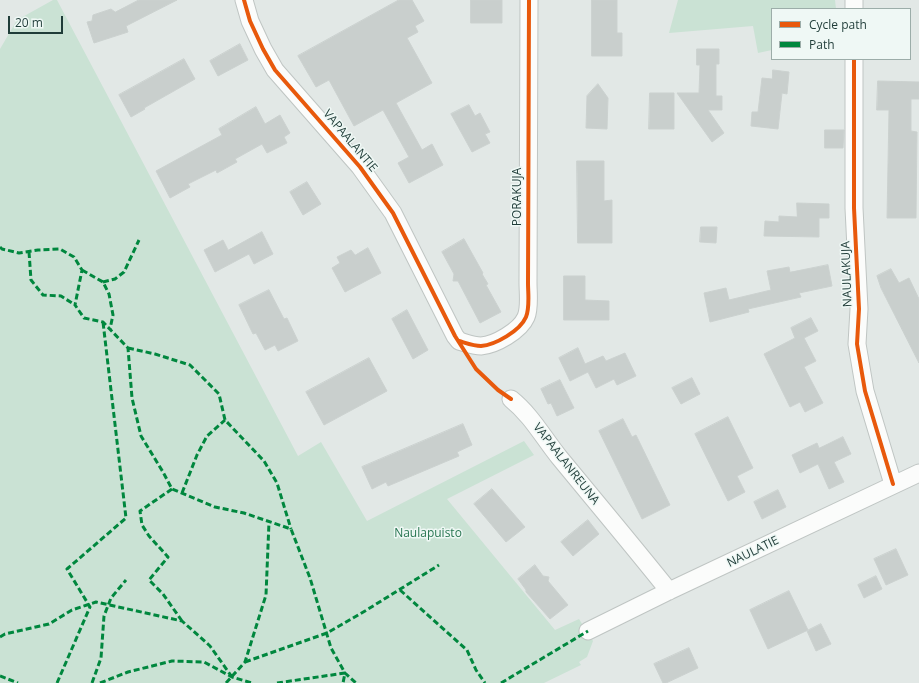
<!DOCTYPE html>
<style>
body{margin:0}
#map{position:relative;width:919px;height:683px;overflow:hidden;background:#e2e8e6;font-family:"Open Sans",sans-serif}
canvas{display:block}
.legend{position:absolute;left:771px;top:8px;width:140px;height:52px;box-sizing:border-box;background:#eff8f5;border:1px solid #9cada9;margin:0;padding:5px 7px;list-style:none;font-size:12px;color:#1f3c38}
.legend li{display:flex;align-items:center;gap:8px;height:20px}
.legend b{width:20px;border:1px solid #9cada9}
.scale{position:absolute;left:8px;top:16px;width:55px;height:18px;box-sizing:border-box;border:2px solid #1f3c38;border-top:0;padding-left:5px;font-size:12px;line-height:14px;white-space:nowrap;color:#1f3c38;-webkit-text-stroke:3px #eff8f5;paint-order:stroke}
</style>
<div id="map">
<canvas width="919" height="683"></canvas>
<ul class="legend">
<li><b style="height:5px;background:#e8590c"></b>Cycle path</li>
<li><b style="height:5px;background:#00873e"></b>Path</li>
</ul>
<div class="scale">20 m</div>
</div>
<script>
const context = document.querySelector('canvas').getContext('2d');
context.lineJoin = 'round';
function paint(path, color) { context.fillStyle = color; context.fill(path, 'evenodd'); }
function stroke(path, color, width, dash) { context.strokeStyle = color; context.lineWidth = width; context.lineCap = dash ? 'butt' : 'round'; context.setLineDash(dash || []); context.stroke(path); }
function drawText(font, color, halo, rows, align = 'center') {
  context.font = font + ' "Open Sans",sans-serif'; context.lineWidth = 3; context.setLineDash([]); context.textBaseline = 'middle'; context.strokeStyle = halo; context.fillStyle = color; for (const [text, x, y, turn = 0] of rows) {
    context.save(); context.translate(x, y); context.rotate((+turn || 0) * Math.PI / 180); context.textAlign = isNaN(turn) ? turn : align; if (halo) context.strokeText(text, 0, 0); context.fillText(text, 0, 0); context.restore();
  }
}
const green = new Path2D(`
 M53,0h4l241,456 23,-14 46,79 157,-80 10,14 -87,44 108,131 24,-11 14,22 -6,16 -8,5 2,3 -37,18h-544v-634l17,-29z
 M678,0h157l1,9h-64v41l-14,3 -5,-27 -84,7z`);
const building = new Path2D(`
 M139,0h38l-51,26 2,6 -34,11 -7,-21 5,-1 1,-6 18,-6 4,3z
 M399,0h13l12,21 -9,5 3,6 -11,6 25,45 -36,20 26,47 10,-6 11,21 -34,18 -11,-20 11,-6 -26,-47 -29,16 -25,-46 -13,7 -18,-31z
 M471,0h31v23h-31z
 M592,0h25v33h5v23h-30z
 M240,44l8,16 -30,16 -8,-15z
 M697,49h22v15h-3v32h6v14h-14l16,23 -12,9 -35,-49h22l1,-28h-3z
 M184,59l11,20 -51,29 1,1 -14,8 -12,-22z
 M773,70l16,2 -2,22 -5,-1 -4,36 -27,-3 1,-14h6l4,-34 10,1z
 M878,81l41,1v17h-8v32l6,1 -1,86h-29l2,-108h-12z
 M598,84l10,14 -1,31 -21,-1 1,-32z
 M650,93h24v36h-25z
 M469,105l6,11 5,-3 10,19 -5,2 5,9 -18,9 -21,-38z
 M256,107l9,17 15,-9 10,18 -6,4 3,6 -20,10 -5,-9 -27,15 2,3 -20,11 -1,-3 -28,14 2,3 -20,11 -14,-27 66,-36 -3,-6z
 M825,130h19l-1,18h-18z
 M577,161h27v40l8,-1v43h-34z
 M307,182l14,22 -18,11 -13,-23z
 M797,203l32,1v14h-10v19l-55,-1 1,-15 14,1v-6l18,1z
 M701,227h16l-1,16 -16,-1z
 M262,232l11,22 -19,10 -5,-10 -34,18 -11,-22 19,-10 5,10z
 M464,239l19,34 -1,1 6,10 -2,1 15,27 -21,11 -22,-42h-5l1,-7 -12,-22z
 M368,248l13,25 -36,19 -13,-24 8,-5 -3,-6 14,-7 4,5z
 M828,265l4,21 -33,7 2,4 -53,12 1,3 -39,10 -6,-29 22,-5 3,12 42,-10 -4,-19 22,-4 1,5z
 M891,269l8,14 10,-5 10,21v64l-38,-75 -4,-12z
 M564,276h21v24l24,1v19h-45z
 M269,290l15,29 3,-1 11,23 -20,10 -3,-6 -10,5 -9,-17 -3,1 -14,-29z
 M407,310l21,40 -15,9 -21,-40z
 M811,318l7,13 -14,7 12,23 -12,6 19,36 -18,9 -5,-10 -10,5 -26,-53 31,-16 -4,-10z
 M578,348l7,16 18,-8 3,5 19,-8 11,23 -19,9 -3,-6 -18,9 -8,-16 -18,9 -11,-23z
 M369,358l18,33 -63,34 -18,-33z
 M692,378l8,16 -19,10 -9,-16z
 M560,380l14,28 -17,8 -6,-13 -3,1 -7,-15z
 M728,417l25,51 -16,8 8,16 -17,9 -33,-67z
 M623,419l9,18 4,-2 34,70 -28,14 -43,-88z
 M463,424l9,21 -15,7 2,4 -71,30 -2,-4 -14,7 -10,-22z
 M843,437l8,17 -17,8 10,20 -15,7 -11,-25 -18,9 -8,-18 25,-12 2,5z
 M492,489l33,38 -19,15 -32,-38z
 M778,490l8,17 -24,12 -8,-17z
 M588,520l11,14 -26,22 -12,-14z
 M896,549l12,26 -22,10 -12,-26z
 M535,565l8,11 6,1 -1,4 20,24 -18,14 -24,-27v-2l-8,-11z
 M876,576l6,13 -18,9 -6,-13z
 M789,591l19,39 -40,19 -18,-39z
 M821,624l10,20 -15,7 -9,-20z
 M689,648l9,20 -32,15h-3l-9,-19z`);
const street = new Path2D(`
 M244,0l6,21 13,28 12,21 85,97 33,46 62,123 4,5c7,2 15,5 22,5 14,-1 39,-15 45,-29 4,-9 2,-24 2,-34l1,-283
 M854,9v-9
 M854,59v149l5,101 -2,35 8,47 28,93
 M511,399c20,16 32,38 48,58 37,45 74,89 110,134
 M588,631l81,-40 250,-118`);
const quiet = new Path2D(`
 M0,247l2,2 17,4 19,-3 22,-1 14,8 8,13 -7,35 9,13 19,4 25,26 4,50 9,38 22,36 9,17 43,18 29,6 47,16 19,49 21,70 14,25 11,10
 M29,252l2,28 12,15 18,1 14,9
 M82,270l21,12 6,12 4,21 -3,14
 M103,282l12,-3 9,-7 15,-32
 M128,348l27,6 35,11 29,29 6,26 39,41 13,22 14,46
 M172,489l-32,22 2,14 7,11 19,21 -19,23 14,14 19,27
 M182,493l15,-38 10,-19 18,-16
 M400,590l67,60 9,20 9,13
 M0,637l5,-3 44,-10 23,-14 24,-8 86,19 28,25 22,31
 M245,662l82,-29 38,-22 74,-46
 M0,676l18,7
 M57,683l33,-76 -23,-38 59,-51 -23,-196
 M92,683l9,-25 3,-42 7,-18 15,-18
 M100,683l28,-11 44,-11 32,1 28,15 20,6
 M226,683l19,-21 21,-67 3,-73
 M277,683l68,-10 -2,10
 M501,683l87,-52`);
const cycleway = new Path2D(`
 M244,0l6,21 13,28 12,21 85,97 33,46 62,123 21,33 22,21 13,9
 M854,59v149l5,101 -2,35 8,47 28,93
 M459,341c7,2 15,5 22,5 14,-1 39,-15 45,-29 4,-9 2,-24 2,-34l1,-283`);
const streetNames = [
 ["VAPAALANTIE",350,141,50],
 ["PORAKUJA",518,197,-90],
 ["NAULAKUJA",847,274,-92],
 ["VAPAALANREUNA",566,464,52],
 ["NAULATIE",753,552,-26]
];
const parkNames = [
 ["Naulapuisto",428,534]
];
paint(green, '#cae2d4');
paint(building, '#c9cfcd');
stroke(building, '#cbd1cf', 1);
stroke(street, '#bfc5c3', 19);
stroke(street, '#fbfcfb', 17);
stroke(quiet, '#00873e', 3, [6, 3]);
stroke(cycleway, '#e8590c', 4);
drawText('12px', '#1f3c38', '#eff8f5', streetNames);
drawText('12px', '#277550', '#eff8f5', parkNames);
</script>
